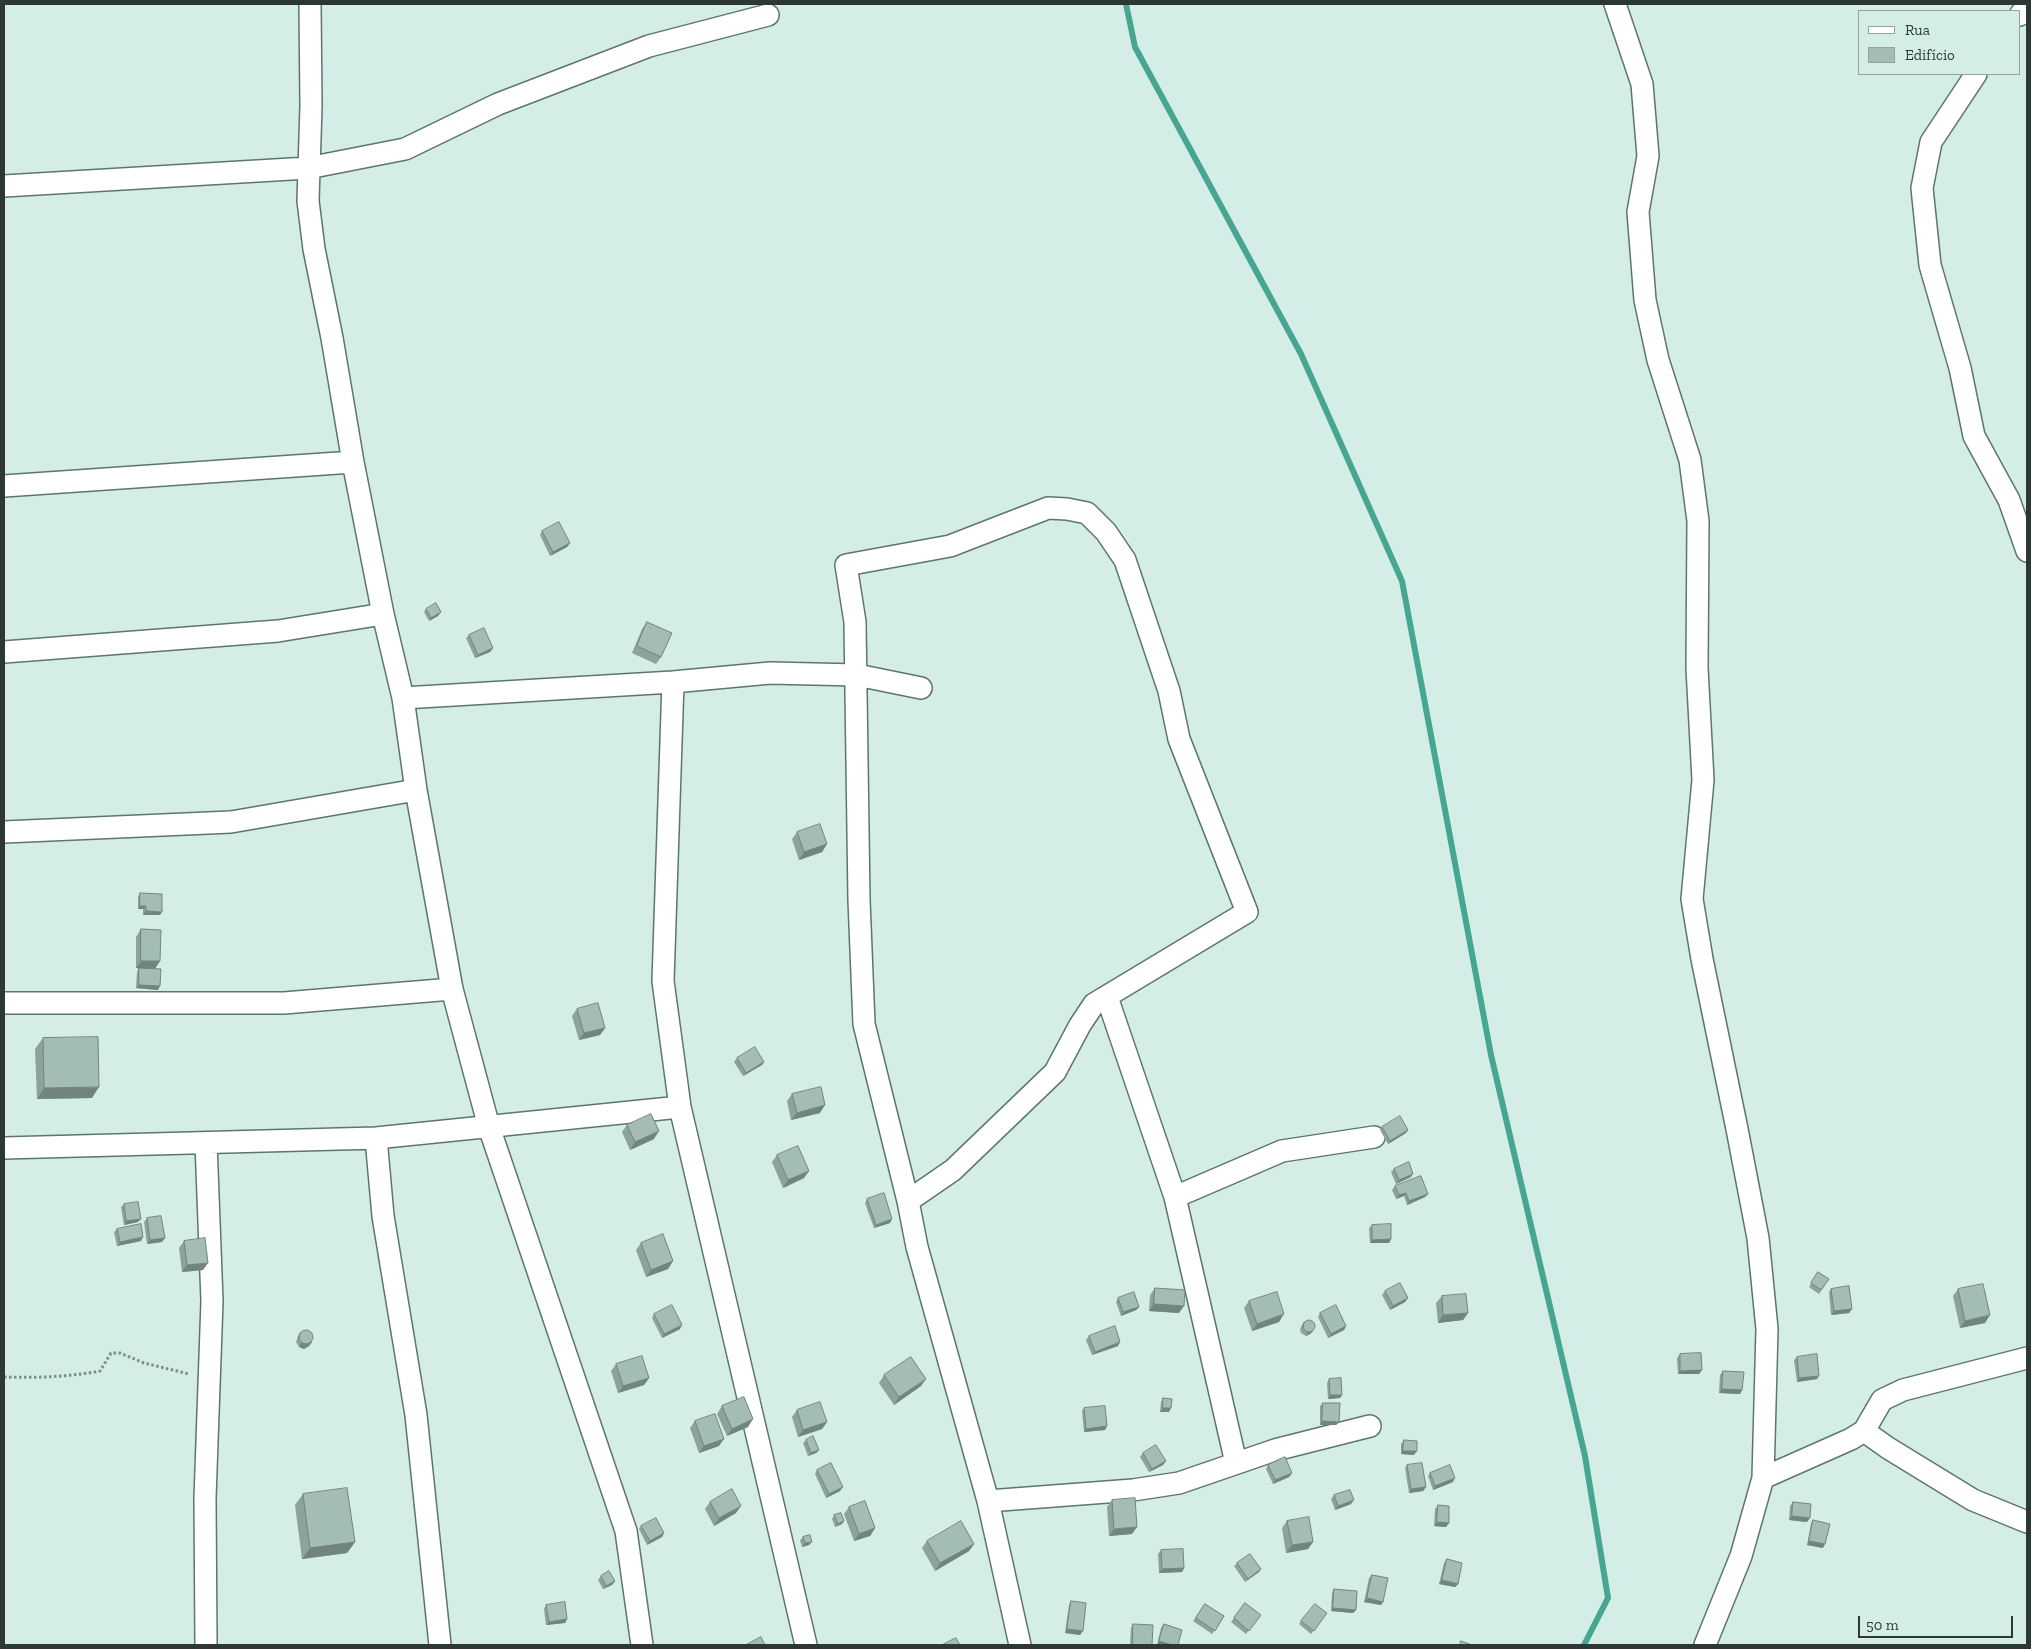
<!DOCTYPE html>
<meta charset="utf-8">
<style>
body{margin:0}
#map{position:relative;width:2031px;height:1649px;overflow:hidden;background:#d4ede6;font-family:"Zilla Slab",serif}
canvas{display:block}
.frame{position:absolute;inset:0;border:5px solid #2d3734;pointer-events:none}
.legend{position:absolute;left:1858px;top:10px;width:162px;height:65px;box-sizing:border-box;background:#d4ede6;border:1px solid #91a49f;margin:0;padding:6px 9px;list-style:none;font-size:15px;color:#2d3734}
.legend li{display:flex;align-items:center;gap:10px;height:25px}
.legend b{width:25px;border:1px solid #91a49f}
.scale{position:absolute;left:1858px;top:1616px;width:155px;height:22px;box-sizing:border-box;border:2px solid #2d3734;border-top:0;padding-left:6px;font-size:15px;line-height:18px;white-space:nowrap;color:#2d3734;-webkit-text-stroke:4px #d4ede6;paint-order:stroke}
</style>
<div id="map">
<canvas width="2031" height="1649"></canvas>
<div class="frame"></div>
<ul class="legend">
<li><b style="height:6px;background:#fff"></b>Rua</li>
<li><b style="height:14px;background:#a3bcb5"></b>Edifício</li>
</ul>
<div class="scale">50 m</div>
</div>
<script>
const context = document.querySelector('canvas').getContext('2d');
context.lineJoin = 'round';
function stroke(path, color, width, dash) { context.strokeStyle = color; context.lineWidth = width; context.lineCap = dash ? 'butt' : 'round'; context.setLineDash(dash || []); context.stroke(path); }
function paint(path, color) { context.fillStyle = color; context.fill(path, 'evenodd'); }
const stream = new Path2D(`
 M1126,4l9,43 166,307 101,227 89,474 94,401 23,142 -24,47`);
const path = new Path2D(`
 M4,1377c32,1 64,0 96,-6l11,-18h9l24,10 45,11`);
const minor = new Path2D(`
 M310,4l1,102 -3,95 6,48 18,89 21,124 30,152 20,84 13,92 36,199 37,138 137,404 16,114
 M1615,4l27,80 6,72 -10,56 7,88 13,60 32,100 8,61 -1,147 6,112 -11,119 10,60 35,170 21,109 9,91 -4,149 -22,78 -36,89
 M2020,15l7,-9
 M1976,74l-45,68 -9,46 8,77 30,103 14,68 35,64 18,51
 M4,186l304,-18 97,-19 93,-45 151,-58 119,-31
 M4,486l349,-24
 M4,652l274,-21 105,-17
 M673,682l-10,299 17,126 126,538
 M403,698l270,-16 97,-9 87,2 64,13
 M4,832l227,-10 185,-32
 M1107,997l68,200 61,266
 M4,1003h280l168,-14
 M376,1138l7,78 33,199 24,230
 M4,1148l372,-10 304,-31
 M1175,1197l107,-46 92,-14
 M908,1201l45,-31 102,-98 25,-47 14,-21 153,-92 -68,-173 -10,-48 -44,-131 -19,-28 -19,-19 -20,-4 -19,-1 -98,38 -104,19 9,57 4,278 5,124 44,177 9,46 71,254 32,144
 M1864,1431l24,17 85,52 54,22
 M1763,1478l88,-39 13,-8 18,-31 21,-10 124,-32
 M988,1501l145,-11 46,-7 96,-33 95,-24
 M206,1645l-1,-147 7,-197 -6,-158`);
const wall = new Path2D(`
 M542,531l28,12 -3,4 -17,9 -10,-21z
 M426,609l12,7 -9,5 -5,-9z
 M647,622l14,35 -5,7 -24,-11 10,-24z
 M469,635l24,13 -3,4 -15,6 -9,-20z
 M797,832l30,12 -5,8 -23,8 -7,-21z
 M140,893l20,22h-17v-6h-5v-12z
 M141,929l14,40 -19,-1v-31z
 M139,968l19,22 -22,-2 1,-16z
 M577,1009l28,19 -5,7 -21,5 -7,-24z
 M43,1038l49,60 -55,1 -2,-50z
 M737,1058l27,4 -2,3 -19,11 -9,-14z
 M792,1094l28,19 -29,7 -4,-19z
 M627,1125l27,14 -24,11 -8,-18z
 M1382,1127l26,3 -2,3 -18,11 -8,-14z
 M777,1155l27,23 -21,10 -11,-26z
 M1394,1169l17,8 -15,7 -5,-12z
 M1395,1186l30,11 -18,8 -3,-9 -8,3 -4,-9z
 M867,1199l23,24 -16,5 -9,-25z
 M124,1204l14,18 -14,3 -3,-18z
 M147,1218l15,24 -15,2 -3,-22z
 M1372,1225l19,14 -2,4h-19l-1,-15z
 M117,1229l24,12 -24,5 -3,-14z
 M184,1241l19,29 -21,2 -3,-24z
 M641,1243l32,18 -5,8 -22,8 -10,-27z
 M1818,1272l11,7 -10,15 -10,-7z
 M1155,1288l24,25 -30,-2 1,-16z
 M1831,1289l21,20 -3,4 -18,2 -2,-23z
 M1958,1289l27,34 -25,5 -7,-32z
 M1385,1291l23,7 -3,4 -15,8 -8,-15z
 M1442,1296l26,17 -5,7 -25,3 -2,-20z
 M1118,1298l21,9 -3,3 -15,6 -5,-14z
 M1249,1301l30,21 -27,9 -8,-23z
 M1320,1313l26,13 -2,4 -16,8 -10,-21z
 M654,1314l26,15 -18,9 -10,-20z
 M1304,1321l9,10 -3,3 -4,2 -5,-3 -1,-4z
 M300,1332l12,10 -3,4 -5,3 -5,-2 -3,-5 2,-6z
 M1089,1336l29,10 -26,9 -6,-15z
 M1680,1354l22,16 -3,4h-21l-1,-16z
 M1797,1357l20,22 -20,3 -3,-22z
 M616,1364l33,14 -5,7 -26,8 -7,-22z
 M1723,1371l19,19 -2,4 -21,-1 1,-18z
 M884,1375l37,11 -27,19 -15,-22z
 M1329,1379l13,16 -2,3 -12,1 -1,-16z
 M1163,1398l6,14h-9l1,-10z
 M1323,1403l16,19 -3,3h-16v-19z
 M722,1406l26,21 -21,9 -10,-22z
 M1084,1408l23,18 -2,4 -21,2 -2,-21z
 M797,1410l30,12 -5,7 -24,8 -6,-20z
 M695,1421l24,25 -20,7 -9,-25z
 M806,1440l13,10 -3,3 -8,3 -5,-13z
 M1404,1440l10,15 -13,-1v-10z
 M1143,1453l23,8 -3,4 -14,7 -9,-15z
 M1268,1465l24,8 -3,4 -16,7 -7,-15z
 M1407,1465l19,22 -3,4 -14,2 -4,-25z
 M817,1470l23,21 -14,7 -11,-24z
 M1430,1473l23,9 -20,8 -5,-14z
 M303,1494l52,48 -8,11 -45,6 -7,-54z
 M1334,1495l17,9 -16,6 -4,-11z
 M1112,1500l20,34 -23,2 -2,-29z
 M710,1502l26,11 -22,13 -9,-17z
 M1793,1502l14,20 -18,-2 1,-14z
 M1438,1505l11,18 -3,4 -12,-1 1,-17z
 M849,1507l26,21 -5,8 -16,5 -10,-27z
 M834,1515l8,9 -7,3 -3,-8z
 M1813,1520l10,28 -16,-3 4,-21z
 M1287,1521l26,21 -5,7 -22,4 -4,-25z
 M641,1526l23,7 -2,4 -15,8 -8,-16z
 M803,1537l6,8 -7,2 -2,-7z
 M927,1541l47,3 -5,7 -34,20 -13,-23z
 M1161,1550l23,18 -2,4 -23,1 -1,-19z
 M1447,1559l11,25 -3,3 -16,-3 5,-21z
 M1237,1563l24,6 -2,3 -14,10 -11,-16z
 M1372,1575l11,27 -2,3 -17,-3 5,-24z
 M601,1576l14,5 -3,4 -9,4 -5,-9z
 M1334,1589l22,21 -3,3 -22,-2 1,-18z
 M1071,1601l9,34 -15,-2 4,-28z
 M1245,1603l16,12 -15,19 -15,-12z
 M1205,1604l19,12 -12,18 -19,-13z
 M546,1605l21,14 -2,4 -19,2 -2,-16z
 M1327,1613l-16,21 -12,-10 2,-3z
 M1133,1624l19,21h-22l1,-17z
 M1164,1624l18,6 -25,15 4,-17z`);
const shadedWall = new Path2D(`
 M570,543l-3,4 -17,9 3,-4z
 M441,612l-3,4 -9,5 2,-3z
 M493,648l-3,4 -15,6 3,-3z
 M827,844l-5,8 -23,8 5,-8z
 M140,906h6l-3,3h-5z
 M146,911l16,1 -2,3h-17z
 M141,961h19l-5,8 -19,-1z
 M139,985l21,1 -2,4 -22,-2z
 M605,1028l-5,7 -21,5 5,-7z
 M764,1062l-2,3 -19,11 3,-3z
 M99,1087l-7,11 -55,1 7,-11z
 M825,1105l-5,8 -29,7 6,-7z
 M1408,1130l-2,3 -18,11 2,-3z
 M659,1131l-5,8 -24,11 5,-8z
 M809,1171l-5,7 -21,10 5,-8z
 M1413,1174l-2,3 -15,7 3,-4z
 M1406,1193l-2,3 -8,3 3,-4z
 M1428,1194l-3,3 -18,8 2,-4z
 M141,1219l-3,3 -14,3 2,-4z
 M892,1219l-2,4 -16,5 2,-3z
 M143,1237l-2,4 -24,5 3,-4z
 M165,1238l-3,4 -15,2 3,-4z
 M1391,1239l-2,4h-19l2,-3z
 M673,1261l-5,8 -22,8 5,-7z
 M208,1263l-5,7 -21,2 5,-7z
 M1408,1298l-3,4 -15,8 3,-4z
 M1154,1304l30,2 -5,7 -30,-2z
 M1139,1307l-3,3 -15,6 2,-4z
 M1852,1309l-3,4 -18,2 3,-4z
 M1468,1313l-5,7 -25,3 5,-8z
 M1284,1314l-5,8 -27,9 5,-7z
 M1990,1315l-5,8 -25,5 5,-7z
 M682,1325l-2,4 -18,9 2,-4z
 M1346,1326l-2,4 -16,8 3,-4z
 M1313,1331l-3,3 -4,2 2,-4z
 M312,1342l-3,4 -5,3 -5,-2 2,-4z
 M1120,1342l-2,4 -26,9 3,-3z
 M1702,1370l-3,4h-21l2,-3z
 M1819,1376l-2,3 -20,3 2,-4z
 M649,1378l-5,7 -26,8 5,-7z
 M926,1379l-5,7 -27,19 5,-8z
 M1722,1389l20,1 -2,4 -21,-1z
 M1330,1395h12l-2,3 -12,1z
 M1163,1408h8l-2,4h-9z
 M753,1419l-5,8 -21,9 5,-7z
 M1322,1421l17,1 -3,3h-16z
 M827,1422l-5,7 -24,8 5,-7z
 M1107,1426l-2,4 -21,2 2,-3z
 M724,1439l-5,7 -20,7 5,-7z
 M819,1450l-3,3 -8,3 3,-3z
 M1403,1451h14l-3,4 -13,-1z
 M1166,1461l-3,4 -14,7 3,-3z
 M1292,1473l-3,4 -16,7 2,-4z
 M1455,1478l-2,4 -20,8 2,-4z
 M843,1487l-3,4 -14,7 3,-4z
 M1426,1487l-3,4 -14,2 2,-4z
 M1354,1500l-3,4 -16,6 3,-4z
 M741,1506l-5,7 -22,13 5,-8z
 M1792,1516l18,2 -3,4 -18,-2z
 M844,1521l-2,3 -7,3 3,-3z
 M1437,1522l12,1 -3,4 -12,-1z
 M1137,1527l-5,7 -23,2 5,-7z
 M875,1528l-5,8 -16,5 5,-7z
 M664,1533l-2,4 -15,8 3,-4z
 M1809,1541l16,3 -2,4 -16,-3z
 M355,1542l-8,11 -45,6 8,-11z
 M812,1542l-3,3 -7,2 3,-4z
 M1313,1542l-5,7 -22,4 6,-8z
 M974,1544l-5,7 -34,20 5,-8z
 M1184,1568l-2,4 -23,1 3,-4z
 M1261,1569l-2,3 -14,10 3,-3z
 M1442,1580l16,4 -3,3 -16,-3z
 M615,1581l-3,4 -9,4 3,-3z
 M1367,1598l16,4 -2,3 -17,-3z
 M1333,1608l23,2 -3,3 -22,-2z
 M567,1619l-2,4 -19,2 3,-3z
 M1067,1629l16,2 -3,4 -15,-2z
 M1159,1641l14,4h-16z`);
const building = new Path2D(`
 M559,522l11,21 -17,9 -11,-21z
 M436,603l5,9 -10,6 -5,-9z
 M647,622l25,11 -11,24 -24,-11z
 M484,628l9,20 -15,7 -9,-20z
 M820,824l7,20 -23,8 -7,-20z
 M140,893l22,1v18l-16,-1v-5h-6z
 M141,929l20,1 -1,31h-19z
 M139,968l22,1 -1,17 -21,-1z
 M598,1003l7,25 -21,5 -7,-24z
 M98,1037l1,50 -55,1 -1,-50z
 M755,1047l9,15 -18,11 -9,-15z
 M821,1087l4,18 -28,8 -5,-19z
 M651,1114l8,17 -24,11 -8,-17z
 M1400,1116l8,14 -18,11 -8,-14z
 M798,1146l11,25 -21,9 -11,-25z
 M1409,1162l4,12 -14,6 -5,-11z
 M1421,1176l7,18 -19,7 -3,-8 -7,2 -4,-9z
 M884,1193l8,26 -16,6 -9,-26z
 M138,1202l3,17 -15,2 -2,-17z
 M161,1216l4,22 -15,2 -3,-22z
 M141,1224l2,13 -23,5 -3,-13z
 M1391,1224v15l-19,1v-15z
 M663,1234l10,27 -22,9 -10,-27z
 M205,1238l3,25 -21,2 -3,-24z
 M1818,1272l11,7 -8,11 -10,-7z
 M1400,1283l8,15 -15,8 -8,-15z
 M1983,1284l7,31 -25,6 -7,-32z
 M1849,1286l3,23 -18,2 -3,-22z
 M1155,1288l30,2 -1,16 -30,-2z
 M1134,1292l5,15 -16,5 -5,-14z
 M1277,1292l7,22 -27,10 -8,-23z
 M1466,1294l2,19 -25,2 -1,-19z
 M672,1305l10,20 -18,9 -10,-20z
 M1336,1305l10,21 -15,8 -11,-21z
 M1303 1326a6 6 0 1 1 12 0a6 6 0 1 1-12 0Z
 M1115,1326l5,16 -25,10 -6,-16z
 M299 1337a7 7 0 1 1 14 0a7 7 0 1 1-14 0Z
 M1701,1353l1,17 -22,1v-17z
 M1817,1354l2,22 -20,2 -2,-21z
 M642,1356l7,22 -26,8 -7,-22z
 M911,1357l15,22 -27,18 -15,-22z
 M1723,1371l21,1 -2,18 -20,-1z
 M1341,1378l1,17h-12l-1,-16z
 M744,1397l9,22 -21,10 -10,-23z
 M1163,1398l9,1 -1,9h-8z
 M820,1402l7,20 -24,8 -6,-20z
 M1323,1403h17l-1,19 -17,-1z
 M1105,1406l2,20 -21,3 -2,-21z
 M715,1414l9,25 -20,7 -9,-25z
 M813,1436l6,14 -8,3 -5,-13z
 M1404,1440l13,1v10h-14z
 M1156,1445l10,16 -14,8 -9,-16z
 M1285,1457l7,16 -17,7 -7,-15z
 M831,1463l12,24 -14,7 -12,-24z
 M1422,1463l4,24 -15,2 -4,-24z
 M1450,1465l5,13 -20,8 -5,-13z
 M347,1488l8,54 -45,6 -7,-54z
 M732,1489l9,17 -22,12 -9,-16z
 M1350,1490l4,10 -16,6 -4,-11z
 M1135,1498l2,29 -23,2 -2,-29z
 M865,1501l10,27 -16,6 -10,-27z
 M1793,1502l18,2 -1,14 -18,-2z
 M1438,1505l11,1v17l-12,-1z
 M841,1513l3,8 -6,3 -4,-9z
 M1309,1517l4,25 -21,3 -5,-24z
 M656,1518l8,15 -14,8 -9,-15z
 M1813,1520l17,4 -5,20 -16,-3z
 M961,1521l13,23 -34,19 -13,-22z
 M810,1535l2,7 -7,1 -2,-6z
 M1183,1549l1,19 -22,1 -1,-19z
 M1250,1554l11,15 -13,10 -11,-16z
 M1447,1559l15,4 -4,21 -16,-4z
 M609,1571l6,10 -9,5 -5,-10z
 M1372,1575l16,3 -5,24 -16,-4z
 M1334,1589l23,2 -1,19 -23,-2z
 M1071,1601l15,2 -3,28 -16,-2z
 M565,1602l2,17 -18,3 -3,-17z
 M1245,1603l16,12 -12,16 -15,-13z
 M1205,1604l19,12 -9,15 -19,-13z
 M1315,1604l12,9 -13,18 -13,-10z
 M1133,1624l20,1 -1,20h-19z
 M1164,1624l18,6 -4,15h-5l-14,-4z
 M761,1637l4,8h-19z
 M956,1638l4,7h-18z
 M1461,1641l11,4h-12z`);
stroke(stream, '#46a691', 6);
stroke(minor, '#5e756f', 24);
stroke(path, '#7d8e89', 3, [2.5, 2.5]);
stroke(minor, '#fff', 21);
paint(wall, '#8ca29c');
paint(shadedWall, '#72847f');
paint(building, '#a3bcb5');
stroke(building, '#72847f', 1);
</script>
